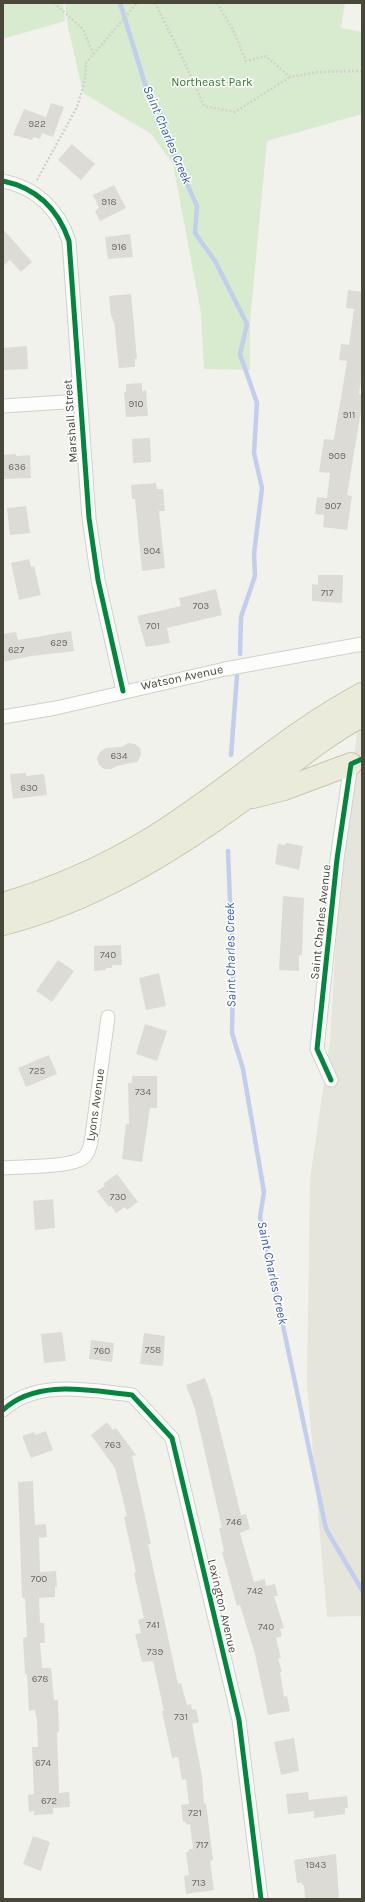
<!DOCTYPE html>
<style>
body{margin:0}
#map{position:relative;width:365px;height:1902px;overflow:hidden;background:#f2f2ed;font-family:Karla,sans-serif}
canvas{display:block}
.frame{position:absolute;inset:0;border:4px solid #484739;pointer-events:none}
</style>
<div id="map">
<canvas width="365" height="1902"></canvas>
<div class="frame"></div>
</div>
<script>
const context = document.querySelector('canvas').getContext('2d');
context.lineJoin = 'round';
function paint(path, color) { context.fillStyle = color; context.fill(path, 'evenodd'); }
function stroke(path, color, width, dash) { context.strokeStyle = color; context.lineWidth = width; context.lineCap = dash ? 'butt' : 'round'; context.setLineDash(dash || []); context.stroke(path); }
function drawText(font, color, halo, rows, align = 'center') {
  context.font = font + ' Karla,sans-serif'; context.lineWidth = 3; context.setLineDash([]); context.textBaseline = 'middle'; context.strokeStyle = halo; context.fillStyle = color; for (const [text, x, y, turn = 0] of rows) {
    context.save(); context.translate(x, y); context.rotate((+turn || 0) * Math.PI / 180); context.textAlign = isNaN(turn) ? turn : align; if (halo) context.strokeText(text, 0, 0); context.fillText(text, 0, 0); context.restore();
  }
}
const residential = new Path2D(`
 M362,723v893l-35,1 -20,-233 3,-205 20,-138 9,-149 19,-167z`);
const green = new Path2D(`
 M3,3h60l2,18 -62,18z
 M65,3h280l-4,25 21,4v82l-95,27 -17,181v48l-46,-1 -3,-56 -28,-149 -22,-30 -68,-41 -16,-71z`);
const stream = new Path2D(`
 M120,3l30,97 10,12 13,41 24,53 -2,27 20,28 32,63 -7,30 17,49 -3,50 8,35 -8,66 1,22 -14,41 -1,37
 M231,755l6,-79
 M228,851l5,125 -1,57 11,36 21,123 -4,25 66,312 36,61`);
const building = new Path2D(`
 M51,103l13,4 -11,30 -11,-4 -2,6 -6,-2 -2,3 -19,-5 11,-26 22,8z
 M72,144l23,20 -14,16 -23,-20z
 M114,185l12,23 -26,13 -5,-10 4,-3 -6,-13z
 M3,229l29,33 -11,10 -11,-12 -7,6z
 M130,234l3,23 -25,2 -3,-22z
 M348,290l14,2v83l-3,19 3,1v10l-15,90 5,1 -5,34 -24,-3 1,-12 -9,-1 2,-17 10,1 3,-25 -11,-1 5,-33 9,1 1,-2 8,-46 5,-31 -8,-1 2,-16 8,1 5,-36 -8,-1z
 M131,294l6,65h-2v8l-16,1 -5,-47h-1l-1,-5h-1l-2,-20z
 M27,346l1,23 -25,1v-22z
 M142,383v8l4,-1 2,26 -22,1 -2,-25h2v-8z
 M150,438l1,24 -18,1 -1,-24z
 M16,454v2l14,-1 1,23 -28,1v-24z
 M156,483l1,6h6l2,22h-6l6,57 -23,3 -7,-72h-3l-1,-14z
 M26,506l4,27 -20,2 -3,-27z
 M29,559l2,8 3,-1 7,29 -22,5 -8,-37z
 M318,575h25l-1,28 -30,-2v-17l6,1z
 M216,589l6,26 -55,13 3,15 -24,4 -9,-31 44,-10 -2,-8z
 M71,631l3,20 -43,5 -28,6v-28l13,-2 2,8z
 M128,743l7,1 5,4 1,7 -4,7 -20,4 -6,3h-7l-5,-4 -2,-7 3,-6 6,-4 16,-1z
 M26,773v3l18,-2 3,21 -34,4 -3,-25z
 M286,843l17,3 -4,24 -24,-6 3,-20 7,1z
 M283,896l21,2 -2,57h-3v16l-20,-1z
 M121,945l1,20h-10v3h-6v2l-12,1v-25z
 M58,960l16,11 -22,31 -16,-11z
 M159,973l7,33 -20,4 -7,-32z
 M145,1024l22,7 -10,30 -21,-7z
 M49,1055l8,19 -31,13 -8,-19z
 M132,1076h25v32h-7l-8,54 -20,-3 4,-35h3l-1,-41h4z
 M117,1174l21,28 -11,8 -2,-3 -9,6 -5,-7 -2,1 -12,-16 8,-5 -2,-2z
 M53,1199l2,29 -20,2 -2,-29z
 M62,1332l4,29 -22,2 -3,-29z
 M144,1333l21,3 -2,30 -23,-2z
 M91,1340l23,3 -2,19 -23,-3z
 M205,1378l7,20 29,117 5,-1 4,15 -10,4 14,49 11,-3 1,7 9,-2 3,12h-4l10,32 -4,1 2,7 -6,2 5,20 -3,1 4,13h-2l4,25 3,-1 3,15 -22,4 -13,-61 -15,-49 -3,1 -15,-54 2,-1 -5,-23h3l-27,-119 -9,-24z
 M107,1422l6,8 3,-2 20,27 -4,1 19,88h-3l30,140 3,-1 6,22 4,-1 1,6 4,-1 3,13 -7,2 10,52 2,28 2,-1 7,57 -3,1 4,29 -28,4 -2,-18 5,-1 -3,-23h3v-3h4l-3,-25 -4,1v-3h-3l-2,-17 8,-1 -3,-25 -4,1 -4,-23 -6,1 -10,-47h2l-11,-50 -11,1 -7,-28 6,-1 -3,-13 6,-2 -10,-45 2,-1 -12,-55 3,-1 -12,-48 -24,-33z
 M46,1431l7,19 -22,8 -9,-22 12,-4 1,3z
 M33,1481l2,44 11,-1 1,13 -8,1 1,34 16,-1 1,16h-2v10l-16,1 1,25h4l1,20h-5l2,25h9l3,32h4l1,32h-2l2,61 10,-1 1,15 -17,1v6l-19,1v-4l-5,1 -1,-17 6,-1 -2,-47h6l-1,-27 -2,-10 -6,1 -2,-37h-2l-2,-36 4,-1 -2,-39h-3l-4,-116z
 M294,1738l5,33 -18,4 -7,-33z
 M308,1792l1,8 38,-4 1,12h-3v6l-31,4v-7l-26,3 -2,-20z
 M33,1836l17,6 -9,29 -18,-7z
 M336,1854l3,45h-34l-1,-14h-2v-2h-5l-3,-23z`);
const path = new Path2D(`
 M54,3l29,26 10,24
 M155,3l29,58 20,45 31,6 55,-35
 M217,3l16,27 13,31 20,-5 24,21 28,-5 44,-1
 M37,180l40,-73 8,-26 1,-18 51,-60`);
const street = new Path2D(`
 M3,181c34,7 55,28 66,60l20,277 9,62 25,111
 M3,406l77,-5
 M3,717l53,-9 169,-39 137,-25
 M331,1080l-14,-31 20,-190 14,-95
 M3,1168c19,-2 65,0 80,-10 6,-4 8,-15 9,-22l16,-119
 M3,1410c34,-32 88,-19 129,-15l40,43 67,282 22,179`);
const highway = new Path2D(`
 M253,797l31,-8 67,-25
 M3,904c50,-15 99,-36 144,-63 75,-45 138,-106 215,-147
 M3,924c89,-23 167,-71 240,-124 40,-28 76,-62 119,-84`);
const cycleway = new Path2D(`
 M3,181c34,7 55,28 66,60l20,277 9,62 25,111
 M331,1080l-14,-31 20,-190 14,-95 11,-5
 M3,1410c34,-32 88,-19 129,-15l40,43 67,282 22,179`);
const numberNames = [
 ["922",37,124],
 ["918",109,202],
 ["916",119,247],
 ["910",136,404],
 ["911",349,415],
 ["909",337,456],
 ["636",17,467],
 ["907",333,506],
 ["904",152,551],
 ["717",327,593],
 ["703",201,606],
 ["701",153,626],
 ["629",59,643],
 ["627",16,650],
 ["634",119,756],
 ["630",29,788],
 ["740",108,955],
 ["725",37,1071],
 ["734",143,1092],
 ["730",118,1197],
 ["758",153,1350],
 ["760",102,1351],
 ["763",113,1445],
 ["746",234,1522],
 ["700",39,1579],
 ["742",255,1591],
 ["741",153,1625],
 ["740",266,1627],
 ["739",155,1652],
 ["678",40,1679],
 ["731",181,1717],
 ["674",43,1763],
 ["672",49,1801],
 ["721",195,1813],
 ["717",202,1845],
 ["1943",316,1865],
 ["713",199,1883]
];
const parkNames = [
 ["Northeast Park",212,83]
];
const streetNames = [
 ["Marshall Street",71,421,-94],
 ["Watson Avenue",182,678,-12],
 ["Saint Charles Avenue",321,922,-84],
 ["Lyons Avenue",96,1105,-82],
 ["Lexington Avenue",222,1606,77]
];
const waterNames = [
 ["Saint Charles Creek",167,135,67],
 ["Saint Charles Creek",231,955,-91],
 ["Saint Charles Creek",272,1273,78]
];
paint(residential, '#e5e5db');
paint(green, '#d8ebcf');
stroke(stream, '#c1ceec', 4.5);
paint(building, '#dcdbd6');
stroke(street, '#d0d0cb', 15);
stroke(highway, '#c8c6aa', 24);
stroke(path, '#d2d2cb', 2.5, [2, 2]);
stroke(street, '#fdfdfc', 13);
stroke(highway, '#ebebdc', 22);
stroke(cycleway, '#00873e', 5);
drawText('10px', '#6e6d61', null, numberNames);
drawText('12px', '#35772f', '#fff', parkNames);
drawText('12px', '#484739', '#fff', streetNames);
drawText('italic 13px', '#385aae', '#fff', waterNames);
</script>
